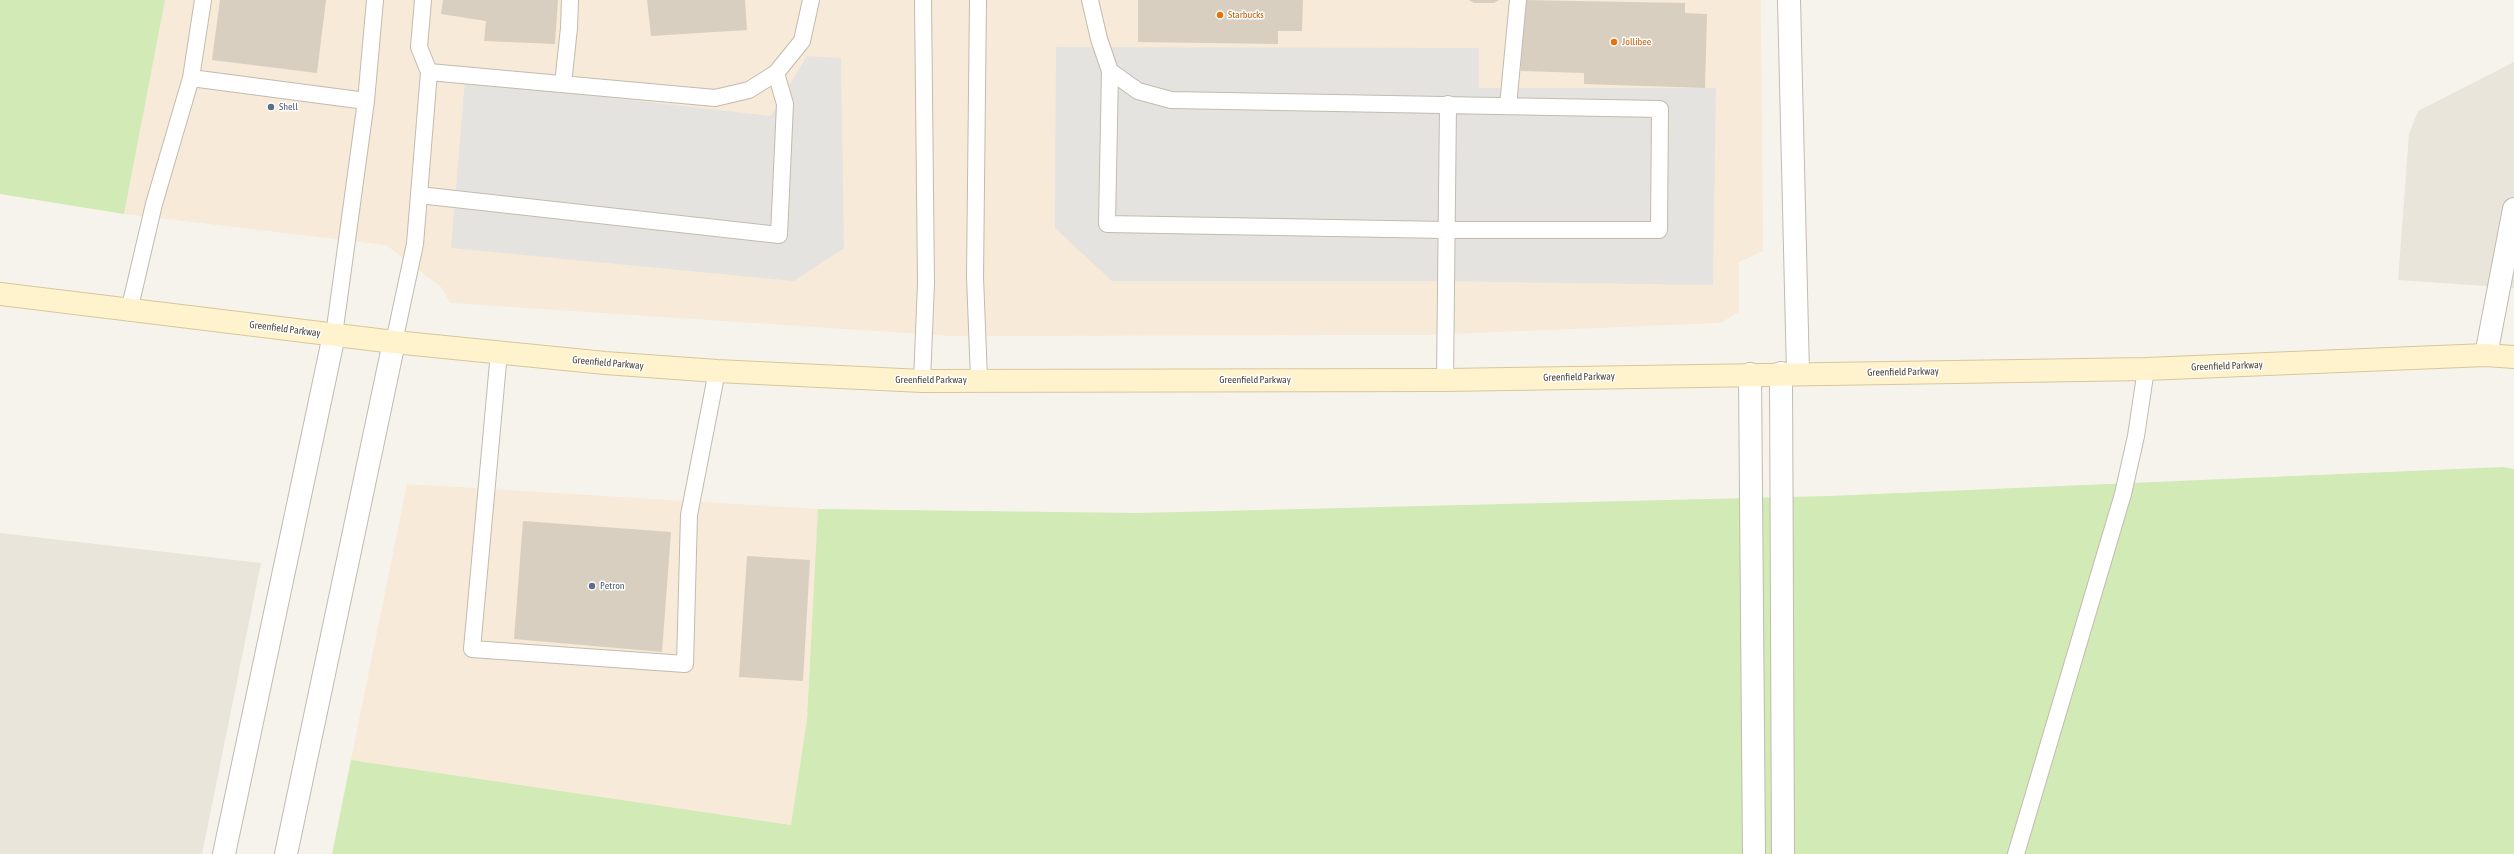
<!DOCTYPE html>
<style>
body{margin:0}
canvas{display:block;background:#f6f3ec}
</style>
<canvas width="2514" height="854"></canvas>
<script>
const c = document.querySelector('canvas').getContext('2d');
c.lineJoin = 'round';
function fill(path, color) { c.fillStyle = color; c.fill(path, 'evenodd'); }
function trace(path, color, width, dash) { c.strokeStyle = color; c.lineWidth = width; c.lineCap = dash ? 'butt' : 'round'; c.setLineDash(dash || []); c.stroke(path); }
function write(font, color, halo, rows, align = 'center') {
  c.font = font + ' "Asap Condensed",sans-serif'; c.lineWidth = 3; c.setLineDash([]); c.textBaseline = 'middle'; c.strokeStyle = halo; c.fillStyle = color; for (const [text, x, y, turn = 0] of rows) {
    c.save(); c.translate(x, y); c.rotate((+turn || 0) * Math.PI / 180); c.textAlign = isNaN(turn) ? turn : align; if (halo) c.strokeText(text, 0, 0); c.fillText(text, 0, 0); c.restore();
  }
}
fill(new Path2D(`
 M 2514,62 L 2514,288 L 2398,280 L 2409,134 L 2418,111 Z
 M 0,533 L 261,563 L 202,854 L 0,854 Z`), '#eae5da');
fill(new Path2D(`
 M 165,0 L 1761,0 L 1763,251 L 1739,262 L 1739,312 L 1720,323 L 1424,335 L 952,336 L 450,303 L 441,287 L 386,245 L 124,214 Z
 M 407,484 L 818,509 L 807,719 L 791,825 L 351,760 Z`), '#f7ead8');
fill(new Path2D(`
 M 0,0 L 165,0 L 124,214 L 0,194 Z
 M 2503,467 L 2514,469 L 2514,854 L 332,854 L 351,760 L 791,825 L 807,719 L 818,509 L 1138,513 L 1829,496 Z`), '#d2eab5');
fill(new Path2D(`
 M 1056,47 L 1479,48 L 1479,88 L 1716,88 L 1713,285 L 1425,281 L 1112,281 L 1055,228 Z
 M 807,56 L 841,58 L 844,248 L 794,281 L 451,248 L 465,81 L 771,116 Z`), '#e5e3e0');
fill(new Path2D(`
 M 220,0 L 326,0 L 317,73 L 212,60 Z
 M 443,0 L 558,0 L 555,44 L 484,41 L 486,21 L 441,14 Z
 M 647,0 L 745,0 L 747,30 L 651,36 Z
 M 1138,0 L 1303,0 L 1302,31 L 1278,31 L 1278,44 L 1138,42 Z
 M 1469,0 L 1499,0 L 1494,3 L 1474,3 Z
 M 1522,0 L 1685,3 L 1685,13 L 1707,14 L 1705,88 L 1584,84 L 1584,73 L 1521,71 Z
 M 523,521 L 671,532 L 662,652 L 514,639 Z
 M 747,556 L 810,560 L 803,681 L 739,677 Z`), '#d8cfc1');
const service = new Path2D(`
 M 978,0 L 975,277 L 979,379
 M 1090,0 L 1099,39 L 1110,71 L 1107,224 L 1446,230 L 1659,230 L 1660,109 L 1171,100 L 1138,91 L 1110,71
 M 429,72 L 715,98 L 749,90 L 776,73 L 802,41 L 811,0
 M 191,78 L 366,101
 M 563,84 L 569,28 L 570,0
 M 1508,106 L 1518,0
 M 419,195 L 779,235 L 785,104 L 776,73
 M 129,311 L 154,204 L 191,78 L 203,0
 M 334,335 L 366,101 L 375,0
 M 394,342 L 415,244 L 429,72 L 419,47 L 423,0
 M 499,352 L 472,649 L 685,664 L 689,515 L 717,371
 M 1445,380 L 1448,104
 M 922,381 L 926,283 L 923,0
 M 2016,854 L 2123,494 L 2136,436 L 2146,369`);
const minor = new Path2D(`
 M 1789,0 L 1798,373
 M 2486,355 L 2514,209
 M 1781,373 L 1783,854
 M 1750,374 L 1754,854
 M 224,854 L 334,335
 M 286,854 L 394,342`);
const secondary = new Path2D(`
 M 0,294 L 394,342 L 605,363 L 717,371 L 922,381 L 1445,380 L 2146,369 L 2486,355 L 2514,357`);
trace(service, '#c2bbae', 18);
trace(minor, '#c2bbae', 24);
trace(secondary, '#d6c79b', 24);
trace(service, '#fff', 16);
trace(minor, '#fff', 22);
trace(secondary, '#fff3cd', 22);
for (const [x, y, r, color] of [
 [1220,15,4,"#e8710a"],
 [1614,42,4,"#e8710a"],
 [271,107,4,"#5c6f8a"],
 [592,586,4,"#5c6f8a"]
]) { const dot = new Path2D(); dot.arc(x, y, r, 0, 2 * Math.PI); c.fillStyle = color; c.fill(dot); trace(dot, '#fff', 1.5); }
write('10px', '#c56008', '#fff', [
 ["Starbucks",1228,15],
 ["Jollibee",1622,42]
], 'left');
write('10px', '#4e5e75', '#fff', [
 ["Shell",279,107],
 ["Petron",600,586]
], 'left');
write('10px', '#4b4439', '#fff', [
 ["Greenfield Parkway",285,329,7],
 ["Greenfield Parkway",608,363,5],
 ["Greenfield Parkway",2227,366,-2],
 ["Greenfield Parkway",1903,372,-1],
 ["Greenfield Parkway",1579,377,-1],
 ["Greenfield Parkway",931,380],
 ["Greenfield Parkway",1255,380]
]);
</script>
